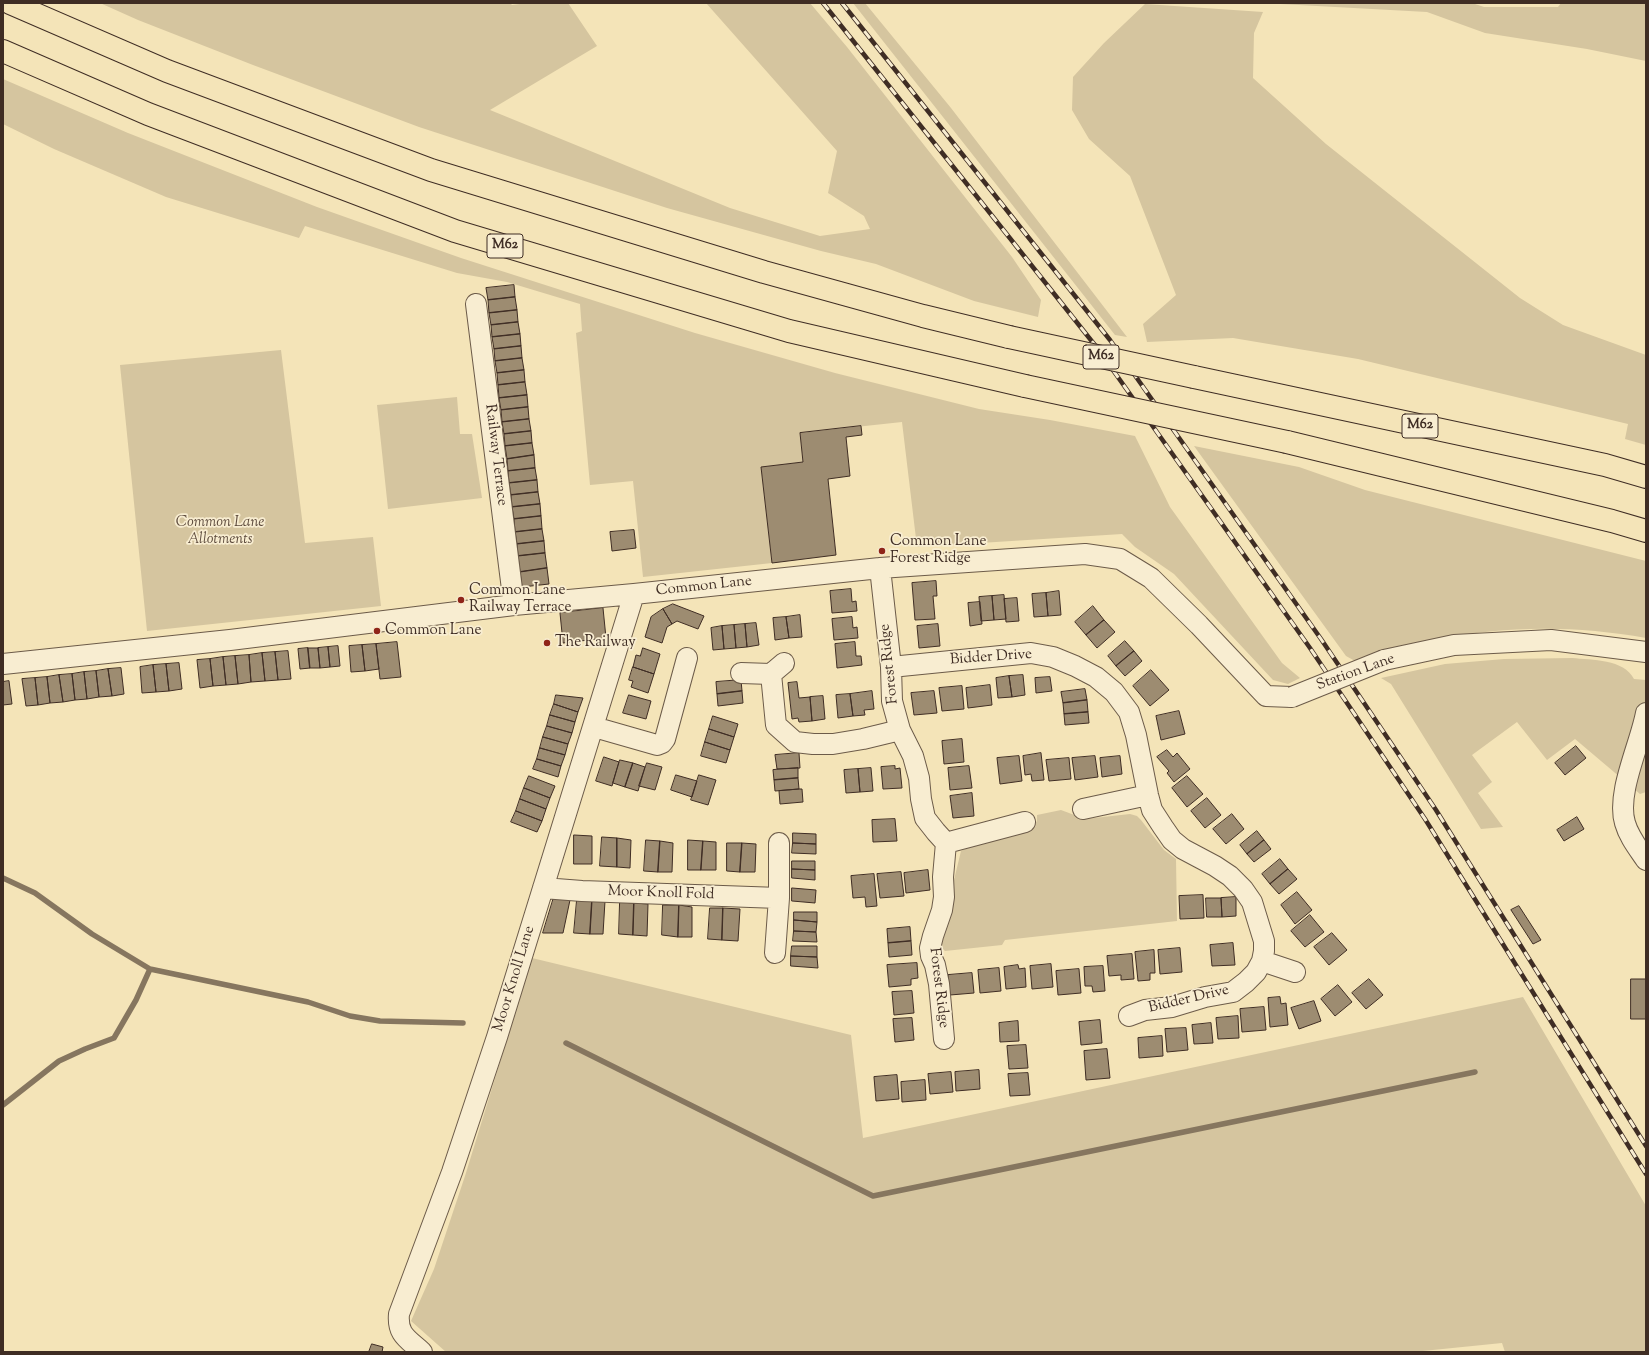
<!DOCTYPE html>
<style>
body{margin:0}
#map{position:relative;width:1649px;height:1355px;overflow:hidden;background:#f4e4b8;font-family:"Sorts Mill Goudy",serif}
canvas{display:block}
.frame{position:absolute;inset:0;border:4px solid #3f2d24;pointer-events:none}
</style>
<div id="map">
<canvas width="1649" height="1355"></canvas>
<div class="frame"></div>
</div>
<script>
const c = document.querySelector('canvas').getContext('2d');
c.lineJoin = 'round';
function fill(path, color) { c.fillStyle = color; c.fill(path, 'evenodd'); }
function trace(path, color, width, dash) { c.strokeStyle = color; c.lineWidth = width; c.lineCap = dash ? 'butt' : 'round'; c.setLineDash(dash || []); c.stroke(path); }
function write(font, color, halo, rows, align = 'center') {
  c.font = font + ' "Sorts Mill Goudy",serif'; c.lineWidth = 3.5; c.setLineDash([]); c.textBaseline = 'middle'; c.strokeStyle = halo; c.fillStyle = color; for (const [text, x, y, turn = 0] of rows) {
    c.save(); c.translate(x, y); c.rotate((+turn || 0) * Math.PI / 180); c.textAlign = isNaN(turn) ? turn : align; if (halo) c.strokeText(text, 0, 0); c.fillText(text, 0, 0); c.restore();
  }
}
fill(new Path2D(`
 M 100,3 L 510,3 L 512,5 L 527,3 L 568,3 L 597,46 L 490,110 L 730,208 L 820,236 L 870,229 L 864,216 L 828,193 L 837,151 L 706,3 L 810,3 L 847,47 L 1012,257 L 1041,300 L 1038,317 L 974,301 L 876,264 L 821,251 L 667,208 L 419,127 L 253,65 L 138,20 Z
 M 853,3 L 865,3 L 951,108 L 1127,337 L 1115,335 Z
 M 1262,3 L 1472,3 L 1484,7 L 1558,7 L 1561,3 L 1646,3 L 1646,61 L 1587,49 L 1485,33 L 1427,12 Z
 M 1145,4 L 1263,12 L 1254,33 L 1253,78 L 1326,144 L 1520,298 L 1563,325 L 1646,355 L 1646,445 L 1625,439 L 1628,424 L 1358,359 L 1233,338 L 1147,342 L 1143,324 L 1176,295 L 1130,176 L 1089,139 L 1072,110 L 1073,77 L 1104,43 Z
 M 3,79 L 128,133 L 317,207 L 461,258 L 695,333 L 835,373 L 979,409 L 1050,420 L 1135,436 L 1170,507 L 1282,663 L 1300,678 L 1288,684 L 1273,680 L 1174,574 L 1135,547 L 1122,534 L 917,547 L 902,422 L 800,433 L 803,462 L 761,467 L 772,563 L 643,577 L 633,481 L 590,485 L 576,333 L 582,331 L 580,304 L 507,282 L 457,273 L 305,226 L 299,238 L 166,197 L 54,149 L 3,124 Z
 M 281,350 L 305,543 L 373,537 L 381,606 L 147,631 L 120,365 Z
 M 457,397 L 460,434 L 472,434 L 482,498 L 388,509 L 377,405 Z
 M 1194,446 L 1299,467 L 1365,490 L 1646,561 L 1646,638 C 1578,626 1505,625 1437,640 C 1409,646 1382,654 1355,661 L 1346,656 Z
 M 1572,658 C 1592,660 1624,659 1634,679 L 1646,680 L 1646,792 L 1640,794 L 1575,739 L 1547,760 L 1517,722 L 1472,755 L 1492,782 L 1478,793 L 1503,827 L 1481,829 L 1391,684 L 1381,678 L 1445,664 L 1504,659 Z
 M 1061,810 L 1085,819 L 1130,814 L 1137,816 L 1141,820 L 1164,850 L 1176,859 L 1177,921 L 1005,940 L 1002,945 L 945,951 L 942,948 L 942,943 L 950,917 L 953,884 L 961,851 L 983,839 L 1035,824 L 1037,821 L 1037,815 Z
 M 532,958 L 851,1035 L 863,1138 L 1523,997 L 1646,1206 L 1646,1352 L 1505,1352 L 1502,1343 L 1413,1352 L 446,1352 L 411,1321 L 434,1269 L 465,1176 Z`), '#d5c59f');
trace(new Path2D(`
 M 3,878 L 35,893 L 92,934 L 150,969 L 308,1002 L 350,1016 L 380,1021 L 463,1023
 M 566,1043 L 873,1196 L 1475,1072
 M 3,1105 L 59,1061 L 85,1049 L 114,1038 L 136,1000 L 150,969`), '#86765f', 5.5);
const building = new Path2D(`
 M 514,285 L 515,297 L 488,300 L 486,288 Z
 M 515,297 L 517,310 L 489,313 L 488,300 Z
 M 517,310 L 518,322 L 491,325 L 489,313 Z
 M 518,322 L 520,334 L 492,337 L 491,325 Z
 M 520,334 L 521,346 L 494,349 L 492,337 Z
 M 521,346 L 522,358 L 495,361 L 494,349 Z
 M 522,358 L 524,370 L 497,373 L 495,361 Z
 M 524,370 L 525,382 L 498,385 L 497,373 Z
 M 525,382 L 527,395 L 499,398 L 498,385 Z
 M 527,395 L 528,407 L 501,410 L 499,398 Z
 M 528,407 L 529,419 L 502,422 L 501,410 Z
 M 529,419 L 531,431 L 504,434 L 502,422 Z
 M 861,426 L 862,435 L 846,437 L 850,476 L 828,479 L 836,555 L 772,563 L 761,467 L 803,462 L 800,433 Z
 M 531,431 L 532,443 L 505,446 L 504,434 Z
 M 532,443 L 534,455 L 507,459 L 505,446 Z
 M 534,455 L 535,468 L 508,471 L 507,459 Z
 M 535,468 L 537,480 L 509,483 L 508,471 Z
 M 537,480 L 538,492 L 511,495 L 509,483 Z
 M 538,492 L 540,504 L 512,507 L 511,495 Z
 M 540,504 L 541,516 L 514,519 L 512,507 Z
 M 541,516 L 542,529 L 515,532 L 514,519 Z
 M 542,529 L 544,541 L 517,544 L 515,532 Z
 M 634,530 L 636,548 L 612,551 L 610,532 Z
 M 544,541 L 545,553 L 518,556 L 517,544 Z
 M 545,553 L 547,568 L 520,572 L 518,556 Z
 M 547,568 L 549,584 L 522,587 L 520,572 Z
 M 936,581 L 937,596 L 933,596 L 935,619 L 915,620 L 912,583 Z
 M 851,589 L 852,602 L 856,601 L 857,611 L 832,613 L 830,591 Z
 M 1059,591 L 1061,615 L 1048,616 L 1046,593 Z
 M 1046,593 L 1048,616 L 1034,617 L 1032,594 Z
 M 1004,595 L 1006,619 L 994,620 L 992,596 Z
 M 992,596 L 994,620 L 981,621 L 979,597 Z
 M 1017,598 L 1019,621 L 1006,622 L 1004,599 Z
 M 980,602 L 982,624 L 970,626 L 968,603 Z
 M 673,604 L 704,616 L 698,629 L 677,621 L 672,624 L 663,609 Z
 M 1093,606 L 1104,620 L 1086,635 L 1075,622 Z
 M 603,608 L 606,638 L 563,643 L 560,613 Z
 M 663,609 L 672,624 L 667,627 L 662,643 L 645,637 L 651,617 Z
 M 800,615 L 802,637 L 789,638 L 786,617 Z
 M 786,617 L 789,638 L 775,640 L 773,618 Z
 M 852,617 L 853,628 L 857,627 L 858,638 L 834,640 L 832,619 Z
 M 1104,620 L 1115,632 L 1097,648 L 1086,635 Z
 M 756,623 L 759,645 L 747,647 L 745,624 Z
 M 745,624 L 747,647 L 736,648 L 734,625 Z
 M 938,624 L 940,646 L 919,648 L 917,626 Z
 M 734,625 L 736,648 L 724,649 L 722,626 Z
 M 722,626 L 724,649 L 713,650 L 711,628 Z
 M 1125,641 L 1134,651 L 1116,666 L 1108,656 Z
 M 397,642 L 401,677 L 380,679 L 376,644 Z
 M 855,642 L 856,656 L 861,656 L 862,665 L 837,668 L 835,644 Z
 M 376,644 L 379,669 L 365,671 L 362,645 Z
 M 362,645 L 365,671 L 351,672 L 349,646 Z
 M 338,646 L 340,666 L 330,667 L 328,647 Z
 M 328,647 L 330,667 L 320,668 L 318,648 Z
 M 308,648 L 318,648 L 320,668 L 310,668 Z
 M 308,648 L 310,668 L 300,669 L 298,649 Z
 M 643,648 L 660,654 L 654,674 L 633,667 L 636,655 L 640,656 Z
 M 288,651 L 291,679 L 278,680 L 275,652 Z
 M 1134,651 L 1142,661 L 1125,676 L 1116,666 Z
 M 275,652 L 278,680 L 265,681 L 262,653 Z
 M 262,653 L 265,681 L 251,682 L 249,655 Z
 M 249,655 L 251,682 L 238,684 L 235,656 Z
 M 235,656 L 238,684 L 226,685 L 223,657 Z
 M 223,657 L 226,685 L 213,686 L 210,659 Z
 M 210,659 L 213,686 L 200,688 L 197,660 Z
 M 179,663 L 182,689 L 169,691 L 166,664 Z
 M 166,664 L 169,691 L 156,692 L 153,665 Z
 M 153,665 L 156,692 L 142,693 L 140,667 Z
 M 633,667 L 654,674 L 648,693 L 631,687 L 633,681 L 629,680 Z
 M 121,668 L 124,694 L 112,696 L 108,669 Z
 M 108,669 L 112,696 L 99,697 L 96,671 Z
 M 1151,670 L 1169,690 L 1150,706 L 1133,686 Z
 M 96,671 L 99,697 L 87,699 L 84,672 Z
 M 84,672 L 87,699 L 75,700 L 72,674 Z
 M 72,674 L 75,700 L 63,702 L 59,675 Z
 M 59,675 L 63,702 L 50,703 L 47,677 Z
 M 1023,675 L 1025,695 L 1012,697 L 1009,676 Z
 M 1009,676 L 1012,697 L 998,698 L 996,678 Z
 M 47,677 L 50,703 L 38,705 L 35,678 Z
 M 1050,677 L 1052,691 L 1036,693 L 1035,678 Z
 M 35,678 L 38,705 L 26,706 L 22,679 Z
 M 741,680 L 742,691 L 717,694 L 716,682 Z
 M 9,681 L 12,704 L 3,705 L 3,682 Z
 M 797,682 L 799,698 L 810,697 L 812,721 L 799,722 L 798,718 L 792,719 L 788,683 Z
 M 990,685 L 992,705 L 968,708 L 966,688 Z
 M 962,686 L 964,709 L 942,711 L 939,688 Z
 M 1085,689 L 1087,700 L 1063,703 L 1061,692 Z
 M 742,691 L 743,703 L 718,706 L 717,694 Z
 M 872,691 L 874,709 L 864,710 L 865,715 L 853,716 L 850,694 Z
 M 934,691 L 937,713 L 914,715 L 911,693 Z
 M 850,694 L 853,716 L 838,718 L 836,695 Z
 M 556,695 L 583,698 L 578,712 L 554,704 Z
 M 629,695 L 651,701 L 646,719 L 623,713 Z
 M 823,696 L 825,719 L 812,721 L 810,697 Z
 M 1087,700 L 1088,712 L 1064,714 L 1063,703 Z
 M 554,704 L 578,712 L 575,722 L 550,715 Z
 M 1179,711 L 1185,734 L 1161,740 L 1156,716 Z
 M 1088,712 L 1089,723 L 1065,725 L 1064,714 Z
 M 550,715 L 575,722 L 572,733 L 547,726 Z
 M 713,716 L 738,724 L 734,737 L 709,729 Z
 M 547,726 L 572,733 L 568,744 L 543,737 Z
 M 709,729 L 734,737 L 730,750 L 705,742 Z
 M 543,737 L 568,744 L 565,755 L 540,748 Z
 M 962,739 L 964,762 L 944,764 L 942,741 Z
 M 705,742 L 730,750 L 726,763 L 701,756 Z
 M 1576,746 L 1586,758 L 1565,775 L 1555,763 Z
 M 540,748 L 565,755 L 561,766 L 537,759 Z
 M 1167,750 L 1173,757 L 1177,753 L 1190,769 L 1174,782 L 1167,773 L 1169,771 L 1157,757 Z
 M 799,753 L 800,768 L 777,769 L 775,755 Z
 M 1041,753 L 1044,780 L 1032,781 L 1031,774 L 1025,775 L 1023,756 Z
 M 1019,756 L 1022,781 L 1000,784 L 997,758 Z
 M 1095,756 L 1098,777 L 1075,780 L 1072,758 Z
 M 1120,756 L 1122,774 L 1102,777 L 1100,758 Z
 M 604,757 L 619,762 L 612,786 L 596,781 Z
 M 1069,758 L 1071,779 L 1049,781 L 1046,760 Z
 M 537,759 L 561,766 L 558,777 L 533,769 Z
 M 620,760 L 633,763 L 625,787 L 613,783 Z
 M 633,763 L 645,767 L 638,791 L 625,787 Z
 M 647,763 L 662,767 L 655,790 L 639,786 Z
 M 895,766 L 895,769 L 900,768 L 902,788 L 883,789 L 881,767 Z
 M 969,766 L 972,788 L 950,790 L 948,768 Z
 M 798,768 L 798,778 L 774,780 L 773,770 Z
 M 871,768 L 873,791 L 860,792 L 858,769 Z
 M 858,769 L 860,792 L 846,793 L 844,770 Z
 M 676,775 L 697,781 L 692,797 L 671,790 Z
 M 699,775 L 716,780 L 708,805 L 691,800 Z
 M 529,776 L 555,786 L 550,798 L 524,788 Z
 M 1187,776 L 1203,794 L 1187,807 L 1172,788 Z
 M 798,778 L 799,789 L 775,791 L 774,780 Z
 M 524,788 L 550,798 L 546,809 L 520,799 Z
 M 799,789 L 802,789 L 803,802 L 780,804 L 779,791 Z
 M 972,793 L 974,816 L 953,818 L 950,796 Z
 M 1207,798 L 1221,815 L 1205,828 L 1191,811 Z
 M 520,799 L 546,809 L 542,821 L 516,811 Z
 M 516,811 L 542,821 L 537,832 L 511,822 Z
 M 1232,814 L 1244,829 L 1226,844 L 1213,829 Z
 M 1577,817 L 1584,829 L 1564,841 L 1557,830 Z
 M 895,819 L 897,841 L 873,842 L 872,820 Z
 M 1257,831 L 1264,840 L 1247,854 L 1240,845 Z
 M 793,833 L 816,834 L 816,844 L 793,843 Z
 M 574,835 L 592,836 L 592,864 L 574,864 Z
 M 602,837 L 617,838 L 617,867 L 600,866 Z
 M 617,838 L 631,840 L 630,868 L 617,867 Z
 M 646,840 L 660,841 L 658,872 L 644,871 Z
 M 688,840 L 703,841 L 701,870 L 688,870 Z
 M 1264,840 L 1271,849 L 1254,862 L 1247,854 Z
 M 660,841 L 673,843 L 672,872 L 658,872 Z
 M 703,841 L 716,842 L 716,870 L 701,870 Z
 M 727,843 L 742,843 L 740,872 L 727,871 Z
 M 742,843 L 756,844 L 755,872 L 740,872 Z
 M 793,843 L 816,844 L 816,854 L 792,853 Z
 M 1280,859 L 1288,869 L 1270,884 L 1262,874 Z
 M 792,861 L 815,861 L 815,870 L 792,869 Z
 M 792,869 L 815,870 L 815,880 L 792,878 Z
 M 1288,869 L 1297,879 L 1279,894 L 1270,884 Z
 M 928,870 L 930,890 L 906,893 L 904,873 Z
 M 901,872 L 904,896 L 880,898 L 877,874 Z
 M 874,874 L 877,906 L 866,907 L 865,897 L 853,898 L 851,876 Z
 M 792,888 L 816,890 L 815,903 L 792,901 Z
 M 1297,892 L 1312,910 L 1295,924 L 1281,905 Z
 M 1203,895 L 1204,918 L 1180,919 L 1179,896 Z
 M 554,897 L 570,900 L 563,933 L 543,933 Z
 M 1236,897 L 1236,916 L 1222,917 L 1221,898 Z
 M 1206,898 L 1221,898 L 1222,917 L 1207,917 Z
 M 577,900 L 592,901 L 590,934 L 574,933 Z
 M 592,901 L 605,901 L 603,934 L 590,934 Z
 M 620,902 L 634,903 L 633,935 L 619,934 Z
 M 634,903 L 648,904 L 647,936 L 633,935 Z
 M 663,905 L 679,905 L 678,937 L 662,935 Z
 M 679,905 L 692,907 L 692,937 L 678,937 Z
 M 1519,906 L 1541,940 L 1533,944 L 1511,910 Z
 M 710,908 L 723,908 L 722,940 L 708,939 Z
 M 723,908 L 740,909 L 738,941 L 722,940 Z
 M 794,912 L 817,912 L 817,922 L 794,920 Z
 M 1310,915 L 1324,932 L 1305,947 L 1291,931 Z
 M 794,920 L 817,922 L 816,932 L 794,931 Z
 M 910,927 L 911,941 L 888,943 L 887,929 Z
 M 794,931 L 816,932 L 817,942 L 793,941 Z
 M 1332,933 L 1347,950 L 1329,965 L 1314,947 Z
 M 911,941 L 912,955 L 889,957 L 888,943 Z
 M 1233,943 L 1235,965 L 1212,966 L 1210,945 Z
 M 792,946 L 817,946 L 817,957 L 791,956 Z
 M 1180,948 L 1182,972 L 1160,974 L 1158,950 Z
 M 1154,950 L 1155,973 L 1150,973 L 1150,980 L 1138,981 L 1135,952 Z
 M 1132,954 L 1134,979 L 1121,980 L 1121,975 L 1109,976 L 1107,956 Z
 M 791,956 L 817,957 L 818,968 L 791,966 Z
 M 917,963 L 918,978 L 911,979 L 911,985 L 889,987 L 887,965 Z
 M 1051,964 L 1053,987 L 1032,989 L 1030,966 Z
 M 1018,965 L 1019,969 L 1025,968 L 1026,987 L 1006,989 L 1004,967 Z
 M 1103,966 L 1105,991 L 1093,992 L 1092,986 L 1085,986 L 1084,967 Z
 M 999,968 L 1001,991 L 980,993 L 978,970 Z
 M 1079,969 L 1081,993 L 1058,995 L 1056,971 Z
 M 972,973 L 974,993 L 950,995 L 948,975 Z
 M 1369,979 L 1383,995 L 1366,1009 L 1352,993 Z
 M 1631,979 L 1646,979 L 1646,1019 L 1631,1019 Z
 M 1338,985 L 1352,1002 L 1335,1016 L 1321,999 Z
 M 912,991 L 914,1013 L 894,1015 L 892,992 Z
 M 1280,997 L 1281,1004 L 1286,1003 L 1288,1025 L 1270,1027 L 1268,998 Z
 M 1314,1001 L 1321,1021 L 1299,1029 L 1291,1008 Z
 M 1264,1007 L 1266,1030 L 1242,1032 L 1240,1009 Z
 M 1238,1016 L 1239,1038 L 1218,1039 L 1216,1018 Z
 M 912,1018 L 914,1040 L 895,1042 L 893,1019 Z
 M 1100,1020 L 1102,1043 L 1081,1045 L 1079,1022 Z
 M 1018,1021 L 1019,1041 L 1000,1042 L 999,1023 Z
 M 1211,1023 L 1213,1043 L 1194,1044 L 1192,1025 Z
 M 1186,1028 L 1188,1050 L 1167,1052 L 1165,1029 Z
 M 1162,1036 L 1163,1056 L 1139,1058 L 1138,1038 Z
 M 1026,1045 L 1028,1068 L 1009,1069 L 1007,1046 Z
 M 1107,1049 L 1110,1078 L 1086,1080 L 1084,1051 Z
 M 979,1070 L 980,1089 L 956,1091 L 955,1072 Z
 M 951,1072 L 953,1092 L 930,1094 L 928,1074 Z
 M 1028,1073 L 1030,1095 L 1010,1096 L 1008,1074 Z
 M 897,1075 L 899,1099 L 876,1101 L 874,1077 Z
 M 925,1080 L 926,1100 L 902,1102 L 901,1082 Z
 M 372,1344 L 383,1347 L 382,1352 L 369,1352 Z`);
fill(building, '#9d8c71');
trace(building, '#3f2d24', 1);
const minor = new Path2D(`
 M 476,304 L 514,605
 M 880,568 L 891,667 L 892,701 L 900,730 L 913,756 L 919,778 L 921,799 L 925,818 L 936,832 L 946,843 L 943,877 L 944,897 L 942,910 L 933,936 L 930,948 L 931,956 L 935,965 L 939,984 L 944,1039
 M 1384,660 L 1454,645 L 1551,640 L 1646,652
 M 3,664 L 230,640 L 514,605 L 634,594 L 880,568 L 1085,554 L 1120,559 L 1151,578 L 1199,625 L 1266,696 L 1292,697
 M 891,667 L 1031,653 L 1053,657 L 1075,666 L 1096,677 L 1114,692 L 1129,712 L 1136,735 L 1148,795 L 1152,810 L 1163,827 L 1172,840 L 1183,849 L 1215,866 L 1230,876 L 1243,889 L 1252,902 L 1264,941 L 1264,951 L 1262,961 L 1256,972 L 1246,982 L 1233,992 L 1205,997 L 1172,1007 L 1145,1010 L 1129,1016
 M 741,673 L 771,674 L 784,663
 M 771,674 L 776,725 L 795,742 L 813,744 L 833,744 L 863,739 L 900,730
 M 1646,713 C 1640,745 1616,793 1625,823 C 1629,837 1638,848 1646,860
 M 594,727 L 657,745 L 662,743 L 665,739 L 687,658
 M 1083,809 L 1148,795
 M 946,843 L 1025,822
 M 543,888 L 582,891 L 779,898
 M 775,953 L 779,898 L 779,843
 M 1262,961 L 1295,972
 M 422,1352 C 408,1339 397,1335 399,1314 L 452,1172 L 497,1037 L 634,594`);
const highway = new Path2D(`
 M 10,3 L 167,71 L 431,170 L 764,272 L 923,316 L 1009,337
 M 3,51 L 148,114 L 455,231 L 789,331 L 1025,386
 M 1194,377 L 1605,465 L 1646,477
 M 1287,442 L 1612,521 L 1646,531`);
trace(minor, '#6c5b49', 22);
trace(highway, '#3f2d24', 24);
trace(minor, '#f8edd1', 20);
trace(highway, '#f4e4b8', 22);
const rail = new Path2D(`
 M 823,3 L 1098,349 L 1310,648 L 1425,819 L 1646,1174
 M 842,3 L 1110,340 L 1321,639 L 1436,810 L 1646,1146`);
trace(rail, '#3f2d24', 4.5);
trace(rail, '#f8edd1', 3, [9]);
const minorBridge = new Path2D(`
 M 1292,697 L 1384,660`);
const highwayBridge = new Path2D(`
 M 1009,337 L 1194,377
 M 1025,386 L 1287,442`);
trace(minorBridge, '#6c5b49', 22, []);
trace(highwayBridge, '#3f2d24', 24, []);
trace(minorBridge, '#f8edd1', 20);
trace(highwayBridge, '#f4e4b8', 22);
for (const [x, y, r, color] of [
 [882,551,4,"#8f2418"],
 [461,600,4,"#8f2418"],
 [377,631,4,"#8f2418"],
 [547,643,4,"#8f2418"]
]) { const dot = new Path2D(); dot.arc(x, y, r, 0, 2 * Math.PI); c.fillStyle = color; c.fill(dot); trace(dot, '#f8edd1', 1.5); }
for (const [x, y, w] of [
 [505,246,36],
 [1101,357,36],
 [1420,426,36]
]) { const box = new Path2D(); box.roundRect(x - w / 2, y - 12, w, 24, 3); c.fillStyle = '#f8edd1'; c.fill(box); trace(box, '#3f2d24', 1); }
write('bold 14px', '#3f2d24', null, [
 ["M62",505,246],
 ["M62",1101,357],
 ["M62",1420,426]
]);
write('15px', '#3f2d24', '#f8edd1', [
 ["Railway Terrace",495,455,83],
 ["Common Lane",704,587,-6],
 ["Bidder Drive",991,658,-4],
 ["Forest Ridge",890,664,-96],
 ["Station Lane",1356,673,-20],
 ["Moor Knoll Fold",661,894,2],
 ["Moor Knoll Lane",515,979,-73],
 ["Forest Ridge",938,988,83],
 ["Bidder Drive",1189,1000,-13]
]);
write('italic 15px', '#5d4b3d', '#f8edd1', [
 ["Common Lane",220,523],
 ["Allotments",220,540]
]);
write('15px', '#3f2d24', '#f8edd1', [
 ["Common Lane",890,542],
 ["Forest Ridge",890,559],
 ["Common Lane",469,591],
 ["Railway Terrace",469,608],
 ["Common Lane",385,631],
 ["The Railway",555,643]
], 'left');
</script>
